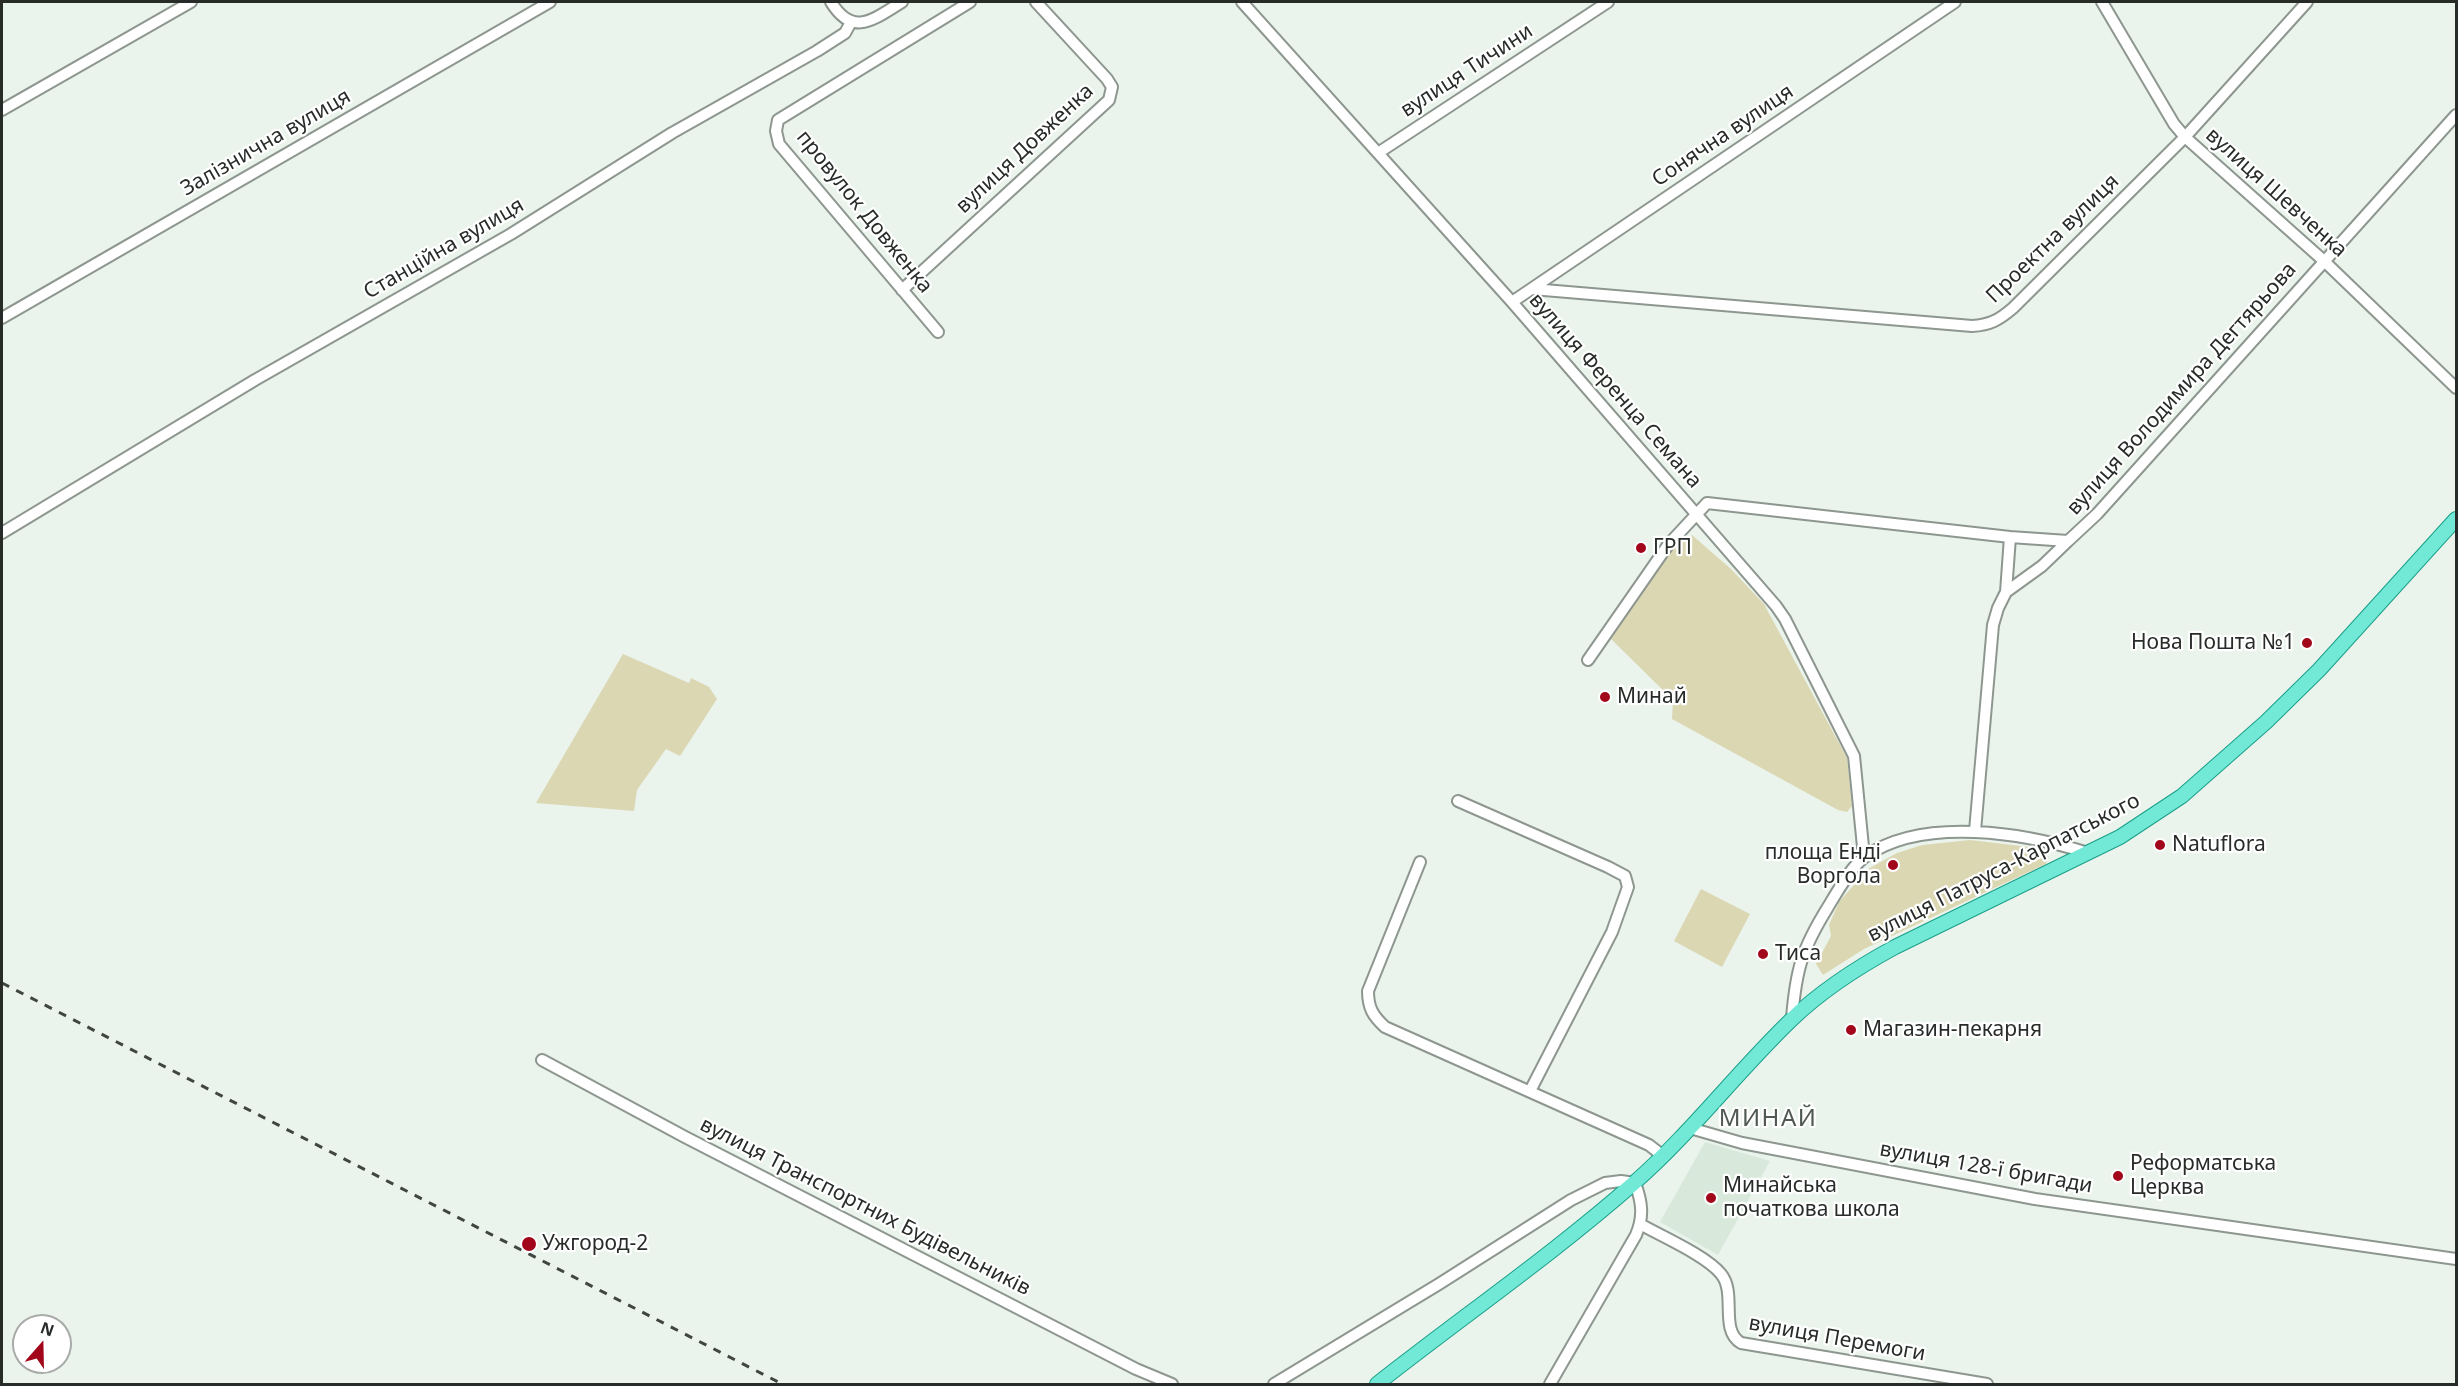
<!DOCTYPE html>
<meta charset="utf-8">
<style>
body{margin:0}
#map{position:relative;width:2458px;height:1386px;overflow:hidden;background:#eaf4ec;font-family:"Noto Sans",sans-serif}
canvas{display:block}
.frame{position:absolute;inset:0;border:3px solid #282c29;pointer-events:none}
.north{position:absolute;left:12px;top:1314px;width:60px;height:60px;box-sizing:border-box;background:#fff;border:2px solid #a9aba9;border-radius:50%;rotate:20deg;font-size:16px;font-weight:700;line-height:24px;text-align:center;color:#282c29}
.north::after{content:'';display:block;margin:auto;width:21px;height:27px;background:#a2061b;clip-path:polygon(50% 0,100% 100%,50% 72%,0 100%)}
</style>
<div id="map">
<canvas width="2458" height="1386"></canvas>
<div class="frame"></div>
<div class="north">N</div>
</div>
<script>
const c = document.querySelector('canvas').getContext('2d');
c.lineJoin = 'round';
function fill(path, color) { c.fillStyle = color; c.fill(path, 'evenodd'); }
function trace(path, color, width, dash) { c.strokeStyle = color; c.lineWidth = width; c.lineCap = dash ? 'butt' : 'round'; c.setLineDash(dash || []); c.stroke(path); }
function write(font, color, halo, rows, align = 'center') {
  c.font = font + ' "Noto Sans",sans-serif'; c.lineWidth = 4.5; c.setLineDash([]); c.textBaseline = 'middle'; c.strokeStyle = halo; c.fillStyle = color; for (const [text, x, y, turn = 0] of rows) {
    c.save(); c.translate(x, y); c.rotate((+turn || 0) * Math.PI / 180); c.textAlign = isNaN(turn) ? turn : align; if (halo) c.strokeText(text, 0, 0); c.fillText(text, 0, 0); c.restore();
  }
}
fill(new Path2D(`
 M 1705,1142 L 1770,1161 L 1718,1255 L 1660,1222 Z`), '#d8e8db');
fill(new Path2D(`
 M 1692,535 L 1731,569 L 1764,604 L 1847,758 L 1852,806 L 1847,812 L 1838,810 L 1672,719 L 1673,700 L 1610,638 L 1674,547 Z
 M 623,654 L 689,683 L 691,678 L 709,687 L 717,699 L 680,756 L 666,749 L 637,790 L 634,811 L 536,803 Z
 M 1970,840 L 2038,848 L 2049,857 L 2046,864 L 1864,949 L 1823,975 L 1816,964 L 1831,936 L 1829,925 L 1839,902 L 1868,869 L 1897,853 L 1922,845 Z
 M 1701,889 L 1750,914 L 1722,967 L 1674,941 Z`), '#dcd7b3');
const minor = new Path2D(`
 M 831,2 C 853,38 874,19 902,2
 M 1242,2 L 1512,302 L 1776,606 L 1785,619 L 1854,756 L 1864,857
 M 2102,2 L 2174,124 L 2185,137 L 2324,261 L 2456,388
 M 2,110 L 191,2
 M 1378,153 L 1608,2
 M 1532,289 L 1972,326 C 1990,325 1999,320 2013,308 L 2185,137 L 2307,2
 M 902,290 L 1109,100 L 1112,87 L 1107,79 L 1036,2
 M 1512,302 L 1955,2
 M 2,318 L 550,2
 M 938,332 L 779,144 L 776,131 L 778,120 L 970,2
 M 2,533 L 255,380 L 511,234 L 672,133 L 817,51 L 845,33 L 851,22
 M 2006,592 L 2010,537
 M 1588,660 L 1668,545 L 1707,503 L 2010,537 L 2068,541 L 2097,514 L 2456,115
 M 1458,801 L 1608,867 L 1625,876 L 1628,887 L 1612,932 L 1530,1091
 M 1975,831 L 1993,625 L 1998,608 L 2006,592 L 2042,566 L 2068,541
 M 1420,862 L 1368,991 C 1368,1008 1373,1016 1385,1027 L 1649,1145 L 1663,1156
 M 1792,1018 C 1796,969 1802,949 1828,907 C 1837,892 1852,865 1866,856 C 1924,816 2025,833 2088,853
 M 542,1060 L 685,1137 L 1136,1369 L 1172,1384
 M 1690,1128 L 1742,1143 L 2035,1199 L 2456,1259
 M 1640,1224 C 1661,1236 1707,1256 1721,1274 C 1737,1293 1719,1330 1741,1343 L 1987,1384
 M 1274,1384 L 1439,1284 L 1571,1200 L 1605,1183 L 1621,1181 L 1635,1183 C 1642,1202 1644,1216 1636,1235 L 1550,1384`);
const major = new Path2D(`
 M 1377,1384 C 1462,1317 1552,1255 1634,1183 C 1691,1133 1737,1072 1791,1020 C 1822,990 1858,967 1895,947 L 2120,837 L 2182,796 L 2266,722 L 2319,670 L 2456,519`);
trace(minor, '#8d968f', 14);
trace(major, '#1a9e88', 16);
trace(minor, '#fff', 10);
trace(major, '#71e9d6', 14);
trace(new Path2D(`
 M 2,983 L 782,1384`), '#404541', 3, [8, 8]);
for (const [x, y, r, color] of [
 [1641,548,6,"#a2061b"],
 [2307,643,6,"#a2061b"],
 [1605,697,6,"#a2061b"],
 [2160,845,6,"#a2061b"],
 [1893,865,6,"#a2061b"],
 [1763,954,6,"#a2061b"],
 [1851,1030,6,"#a2061b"],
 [2118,1176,6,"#a2061b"],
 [1711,1198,6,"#a2061b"],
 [529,1244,8,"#a2061b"]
]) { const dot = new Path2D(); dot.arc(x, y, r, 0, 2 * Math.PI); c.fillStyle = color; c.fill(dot); trace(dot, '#fff', 2); }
write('21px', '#282c29', '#fff', [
 ["вулиця Тичини",1467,71,-33],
 ["Сонячна вулиця",1723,136,-34],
 ["Залізнична вулиця",266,143,-30],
 ["вулиця Довженка",1025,149,-43],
 ["вулиця Шевченка",2276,193,42],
 ["провулок Довженка",864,212,51],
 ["Проектна вулиця",2053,239,-44],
 ["Станційна вулиця",444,249,-30],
 ["вулиця Володимира Дегтярьова",2182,389,-48],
 ["вулиця Ференца Семана",1615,391,49],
 ["вулиця Патруса-Карпатського",2004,868,-27],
 ["вулиця 128-ї бригади",1986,1168,10],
 ["вулиця Транспортних Будівельників",865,1207,27],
 ["вулиця Перемоги",1837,1339,10]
]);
write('21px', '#282c29', '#fff', [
 ["ГРП",1653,548],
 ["Нова Пошта №1",2295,643,"right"],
 ["Минай",1617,697],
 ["Natuflora",2172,845],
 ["площа Енді",1881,853,"right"],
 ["Воргола",1881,877,"right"],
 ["Тиса",1775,954],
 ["Магазин-пекарня",1863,1030],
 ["Реформатська",2130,1164],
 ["Церква",2130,1188],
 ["Минайська",1723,1186],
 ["початкова школа",1723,1210],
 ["Ужгород-2",542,1244]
], 'left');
c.letterSpacing = '1.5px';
write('24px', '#505952', '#fff', [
 ["МИНАЙ",1768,1119]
]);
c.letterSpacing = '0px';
</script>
